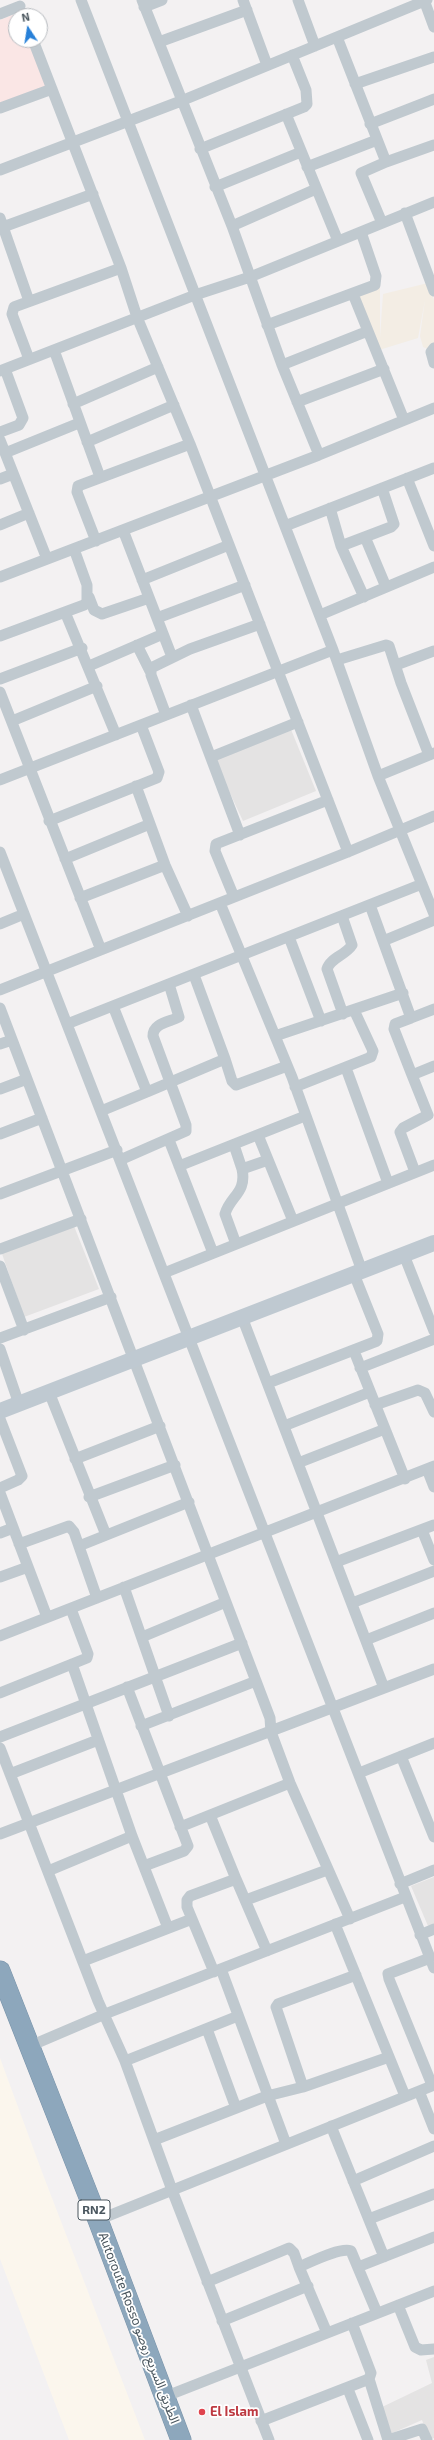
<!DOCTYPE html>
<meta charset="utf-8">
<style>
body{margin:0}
#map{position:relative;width:434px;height:2440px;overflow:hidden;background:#f3f1f2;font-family:"Exo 2",sans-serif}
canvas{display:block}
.north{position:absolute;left:8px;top:8px;width:40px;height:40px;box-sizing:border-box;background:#fff;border:1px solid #b7bbbf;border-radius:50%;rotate:348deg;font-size:11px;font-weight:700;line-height:16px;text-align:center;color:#4a565e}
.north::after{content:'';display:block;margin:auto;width:14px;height:18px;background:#2780d8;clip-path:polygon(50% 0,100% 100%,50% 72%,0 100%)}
</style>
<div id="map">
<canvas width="434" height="2440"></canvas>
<div class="north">N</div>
</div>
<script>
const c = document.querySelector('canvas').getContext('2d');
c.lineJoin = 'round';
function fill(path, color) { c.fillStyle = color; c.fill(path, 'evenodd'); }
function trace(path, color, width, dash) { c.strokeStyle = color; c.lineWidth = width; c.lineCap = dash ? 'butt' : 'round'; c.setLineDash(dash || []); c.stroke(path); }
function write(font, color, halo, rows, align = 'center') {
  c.font = font + ' "Exo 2","Noto Sans Arabic",sans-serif'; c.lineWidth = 3.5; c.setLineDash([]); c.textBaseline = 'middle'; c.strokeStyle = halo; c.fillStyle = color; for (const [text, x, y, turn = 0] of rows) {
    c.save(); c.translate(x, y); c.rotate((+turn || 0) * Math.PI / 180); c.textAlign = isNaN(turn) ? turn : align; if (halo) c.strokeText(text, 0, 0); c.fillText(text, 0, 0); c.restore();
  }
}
fill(new Path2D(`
 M 0,2058 L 42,2172 L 145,2440 L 69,2440 L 0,2259 Z`), '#fbf6ed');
fill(new Path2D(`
 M 290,727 L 316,791 L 243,821 L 213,757 Z
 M 74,1226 L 99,1289 L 24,1317 L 1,1251 Z
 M 434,1877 L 434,1924 L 428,1926 L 411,1886 Z
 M 434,2357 L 434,2438 L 429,2440 L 422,2420 L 388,2435 L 380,2408 L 432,2383 L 426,2360 Z`), '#e4e3e3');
fill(new Path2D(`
 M 17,13 L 16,40 L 28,40 L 47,86 L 0,106 L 0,20 Z`), '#fae6e5');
fill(new Path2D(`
 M 428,281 L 434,300 L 434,346 L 428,349 L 423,347 L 420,336 L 425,300 L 418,338 L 379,350 L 355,295 L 380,286 L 380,338 L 383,294 L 428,283 Z`), '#f3ede4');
const highway = new Path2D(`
 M 0,1971 L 98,2220 L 181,2440`);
trace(highway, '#7892a8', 21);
trace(new Path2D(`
 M 81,0 L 333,650 L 378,776 L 434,914
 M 142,0 L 232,226 L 282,365 L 319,455
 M 243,0 L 267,65
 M 298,0 L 315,46
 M 424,0 L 434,27
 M 144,7 L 162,0
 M 0,14 L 20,6
 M 337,37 L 386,162 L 434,145
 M 33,40 L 121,268 L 137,317 L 190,444 L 348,852
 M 159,42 L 247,10
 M 355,84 L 434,57
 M 0,108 L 52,89
 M 286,114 L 338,241
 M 370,124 L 434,99
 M 200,149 L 304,107 L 307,104 L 306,90 L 292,55
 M 307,167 L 377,140
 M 0,170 L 181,101 L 427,0
 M 215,187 L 301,152
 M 405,213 L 434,291
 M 0,218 L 29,301
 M 382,223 L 361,173 L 386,162
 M 232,226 L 316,189
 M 3,227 L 93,194
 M 353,294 L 404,420
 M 267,325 L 375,285 L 376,276 L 361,232
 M 434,348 L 431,352 L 434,363
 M 54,350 L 100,477
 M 29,359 L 12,314 L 14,307 L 121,268
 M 282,365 L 368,331
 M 0,371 L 195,295 L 250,277 L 434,202
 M 297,402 L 384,369
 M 73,404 L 158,367
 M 0,432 L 19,425 L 23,418 L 5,369
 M 0,440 L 47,559
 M 87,442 L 174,405
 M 5,453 L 79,423
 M 407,478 L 434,546
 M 0,479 L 13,474
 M 330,508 L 341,546 L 364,597
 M 0,525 L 29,513
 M 285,526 L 434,468
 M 123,530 L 172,657
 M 365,537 L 386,587
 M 96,541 L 77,492 L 78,486 L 190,444
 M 341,546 L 391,527 L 394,524 L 382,488
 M 0,577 L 319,455 L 434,408
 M 142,580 L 229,545
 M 89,597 L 94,610 L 102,614 L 149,598
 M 65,612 L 116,735
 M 320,615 L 434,567
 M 157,618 L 245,585
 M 0,636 L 84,605 L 87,602 L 87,585 L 74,549
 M 137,645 L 150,671
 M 337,660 L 386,645 L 389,646 L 401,683 L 429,755
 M 396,665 L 434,651
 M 89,666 L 163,634
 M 0,679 L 82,648
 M 0,692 L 101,950
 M 191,705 L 240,835
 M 166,715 L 151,675 L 151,668 L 190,649 L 260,624
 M 12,721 L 97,686
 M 211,757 L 298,722
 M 378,776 L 434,753
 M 0,780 L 333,650
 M 136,786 L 165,865 L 188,916
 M 49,821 L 157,778 L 159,772 L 141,725
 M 0,852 L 434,1968
 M 65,859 L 150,824
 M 234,897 L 215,851 L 216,844 L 328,800
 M 80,898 L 165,865
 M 220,903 L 292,1077 L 362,1271
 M 370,905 L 411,1018 L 434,1009
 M 342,916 L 352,945 C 346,955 330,958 327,969 L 343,1014
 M 0,924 L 24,914
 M 289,937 L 321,1021
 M 383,941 L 434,920
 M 0,990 L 348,852 L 434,816
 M 0,1008 L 256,1681 L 270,1718 L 271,1732 L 290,1783 L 350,1919
 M 411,1018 L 395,1024 L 394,1029 L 412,1075 L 434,1066
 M 67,1024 L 422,884
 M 275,1036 L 403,993
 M 0,1044 L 12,1040
 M 225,1059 L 232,1081 L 236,1085 L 287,1066
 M 346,1068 L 388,1183
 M 412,1075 L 428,1115 L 403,1128 L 400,1132 L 415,1172
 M 295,1087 L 371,1057 L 373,1051 L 354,1010
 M 0,1089 L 27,1079
 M 147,1092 L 225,1059 L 194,975
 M 101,1111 L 147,1092 L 113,1006
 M 0,1134 L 42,1118
 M 258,1135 L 293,1221
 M 169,1140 L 213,1253
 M 234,1145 L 242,1169 L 268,1160
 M 120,1160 L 186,1131 L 186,1125 L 153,1036 C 153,1023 170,1022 179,1017 L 169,984
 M 179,1166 L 305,1116
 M 0,1194 L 117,1150
 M 236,1244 L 225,1214 C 230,1196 247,1193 242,1169
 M 0,1249 L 81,1219
 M 404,1255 L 434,1331
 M 0,1266 L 24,1330
 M 164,1273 L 434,1165
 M 242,1317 L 384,1688
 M 0,1338 L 111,1297
 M 0,1349 L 19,1404
 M 354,1351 L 405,1479
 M 360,1368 L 434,1339
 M 268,1383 L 377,1341 L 378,1334 L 354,1274
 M 49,1392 L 106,1535
 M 375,1405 L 418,1390 L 425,1393 L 434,1412
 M 0,1419 L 22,1476 L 18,1480 L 0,1488
 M 284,1426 L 370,1392
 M 75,1459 L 160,1426
 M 298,1463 L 385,1429
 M 427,1469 L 434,1487
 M 0,1493 L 47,1617
 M 89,1497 L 175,1465
 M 422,1530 L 434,1560
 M 0,1533 L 13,1528
 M 19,1544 L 69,1526 L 74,1532 L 97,1598
 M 79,1546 L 189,1502
 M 336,1562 L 434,1525
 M 0,1577 L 28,1567
 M 124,1587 L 169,1716
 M 352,1603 L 434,1571
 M 0,1636 L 434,1466
 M 142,1637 L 226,1602
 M 366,1640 L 434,1613
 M 72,1664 L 132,1836 L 168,1928
 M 127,1687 L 188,1846 L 184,1851 L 144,1866
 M 0,1693 L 87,1658 L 88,1654 L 71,1609
 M 141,1726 L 256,1681
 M 0,1737 L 242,1643
 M 0,1748 L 98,2001 L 125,2061 L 172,2190 L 269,2440
 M 401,1756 L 434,1837
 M 359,1773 L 434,1743
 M 10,1774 L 98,1740
 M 210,1815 L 236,1879
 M 180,1827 L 290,1783
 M 0,1834 L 434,1669
 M 48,1871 L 132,1836
 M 400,1884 L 434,1870
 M 246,1900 L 327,1870
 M 335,1924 L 405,2096
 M 420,1935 L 434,1929
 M 430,1958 L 388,1974 L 389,1979 L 432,2085
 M 83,1961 L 192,1919
 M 221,1969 L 286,2144
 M 214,1972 L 187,1907 L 187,1900 L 190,1896 L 236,1879 L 267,1951
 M 207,2029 L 236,2108
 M 30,2046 L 105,2014 L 405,1897
 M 125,2061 L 238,2016
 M 303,2087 L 276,2007 L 278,2004 L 356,1975
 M 419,2091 L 434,2129
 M 331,2126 L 384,2257
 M 154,2140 L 267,2096 L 303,2087 L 389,2057
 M 353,2181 L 434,2146
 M 369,2219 L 434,2194
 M 98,2220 L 434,2085
 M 358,2267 L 434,2237
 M 207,2282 L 289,2248 L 294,2253 L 299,2267
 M 398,2305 L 415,2347 L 421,2350 L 434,2349
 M 222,2321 L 308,2286
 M 352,2323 L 371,2373 L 369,2379 L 388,2440
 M 327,2333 L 299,2267 C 311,2262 340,2247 351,2251 L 377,2313
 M 348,2389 L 368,2440
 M 164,2397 L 434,2291
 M 261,2421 L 369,2379
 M 388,2440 L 422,2429 L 427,2440`), '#c0c9cf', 11);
trace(new Path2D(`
 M 0,1411 L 434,1243`), '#bfc9d1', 16);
trace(highway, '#8da7bc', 20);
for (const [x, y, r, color] of [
 [202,2412,4,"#e0444e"]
]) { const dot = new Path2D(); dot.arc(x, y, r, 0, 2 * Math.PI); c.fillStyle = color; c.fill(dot); trace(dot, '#fff', 1.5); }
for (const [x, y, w] of [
 [94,2210,32]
]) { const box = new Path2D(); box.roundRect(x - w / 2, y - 10, w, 20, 3); c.fillStyle = '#fff'; c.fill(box); trace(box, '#4a565e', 1); }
write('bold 12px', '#4a565e', null, [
 ["RN2",94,2210]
]);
write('13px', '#4a565e', '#fff', [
 ["Autoroute Rosso الطريق السريع روصو",139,2328,69]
]);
write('bold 13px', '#be3a42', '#fff', [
 ["El Islam",210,2412]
], 'left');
</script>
